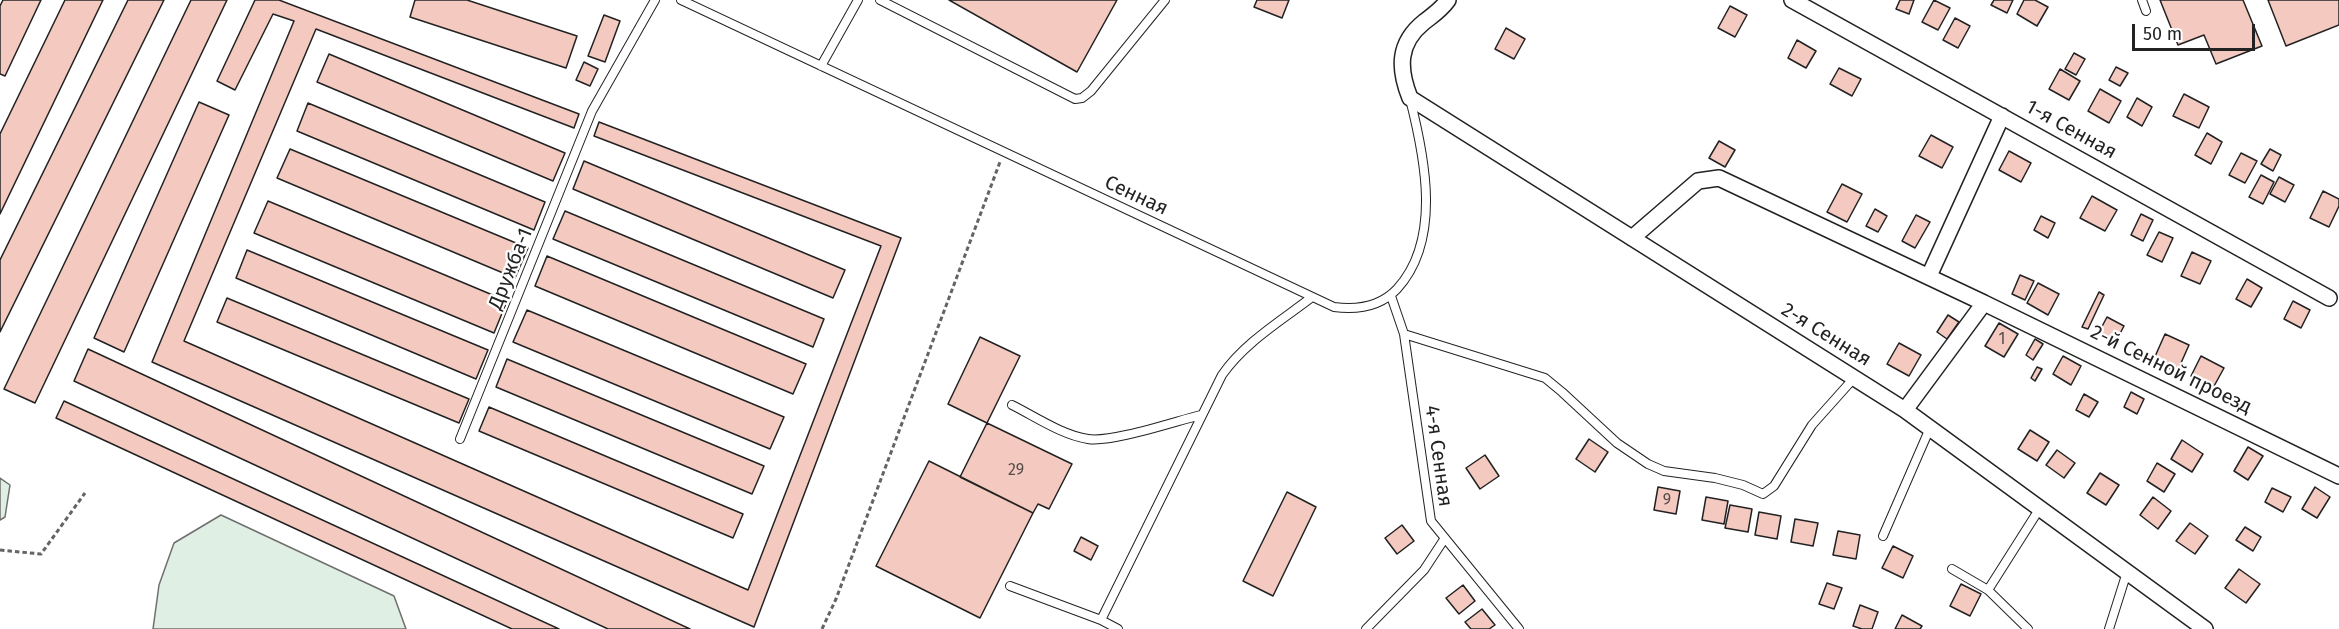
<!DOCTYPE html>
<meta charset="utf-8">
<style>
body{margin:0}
#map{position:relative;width:2339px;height:629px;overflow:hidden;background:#fff;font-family:"Fira Sans",sans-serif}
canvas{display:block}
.scale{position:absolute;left:2132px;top:24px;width:123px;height:27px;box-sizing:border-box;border:3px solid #222;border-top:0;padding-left:8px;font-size:18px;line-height:21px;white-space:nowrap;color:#222;-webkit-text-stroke:4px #fff;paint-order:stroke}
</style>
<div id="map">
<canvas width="2339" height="629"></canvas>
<div class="scale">50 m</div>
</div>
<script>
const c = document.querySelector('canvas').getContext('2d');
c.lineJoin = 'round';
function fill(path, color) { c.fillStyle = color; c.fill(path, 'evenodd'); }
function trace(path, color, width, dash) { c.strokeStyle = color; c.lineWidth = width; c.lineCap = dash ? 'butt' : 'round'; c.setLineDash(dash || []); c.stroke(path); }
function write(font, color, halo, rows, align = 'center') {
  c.font = font + ' "Fira Sans",sans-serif'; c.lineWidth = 4.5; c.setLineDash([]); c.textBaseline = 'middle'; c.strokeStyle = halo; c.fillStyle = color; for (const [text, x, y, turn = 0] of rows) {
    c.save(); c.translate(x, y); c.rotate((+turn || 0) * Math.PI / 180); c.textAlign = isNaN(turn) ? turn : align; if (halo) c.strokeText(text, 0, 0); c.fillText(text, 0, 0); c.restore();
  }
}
const green = new Path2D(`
 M 0,478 L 10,485 L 5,517 L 0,520 Z
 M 221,515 L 394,596 L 406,629 L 153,629 L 159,585 L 174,543 Z`);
fill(green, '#e0efe3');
trace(green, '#6f6f6f', 1.5);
const building = new Path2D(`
 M 3,0 L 41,0 L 5,76 L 0,74 L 0,6 Z
 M 65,0 L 103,0 L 0,214 L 0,134 Z
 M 128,0 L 164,0 L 0,332 L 0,260 Z
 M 191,0 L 227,0 L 35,403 L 4,389 Z
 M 255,0 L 279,0 L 579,114 L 574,128 L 316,29 L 184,341 L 748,590 L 881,246 L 594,136 L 599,122 L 901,238 L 754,627 L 152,362 L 294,21 L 273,14 L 235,90 L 217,81 Z
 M 415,0 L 467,0 L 577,36 L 566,68 L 410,17 Z
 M 949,0 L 1117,0 L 1077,72 Z
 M 1257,0 L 1289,0 L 1282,18 L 1254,7 Z
 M 1900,0 L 1914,0 L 1909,14 L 1896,9 Z
 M 1934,0 L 1950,8 L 1938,30 L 1922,22 Z
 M 1994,0 L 2013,0 L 2007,13 L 1991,5 Z
 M 2024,0 L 2035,0 L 2048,7 L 2037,26 L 2017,14 Z
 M 2160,0 L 2243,0 L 2262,46 L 2216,64 L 2204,35 L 2178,45 Z
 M 2268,0 L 2339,0 L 2339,25 L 2286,46 Z
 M 1730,6 L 1747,15 L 1735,37 L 1718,28 Z
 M 604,15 L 620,21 L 605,62 L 588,56 Z
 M 1955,18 L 1970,26 L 1958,48 L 1943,40 Z
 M 1506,28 L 1525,39 L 1514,59 L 1495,49 Z
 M 1797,40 L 1816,51 L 1806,68 L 1788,58 Z
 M 2074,53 L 2085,59 L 2076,75 L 2065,69 Z
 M 329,54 L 565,153 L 553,181 L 317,82 Z
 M 584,62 L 598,69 L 590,86 L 576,80 Z
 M 2116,67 L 2128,73 L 2120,86 L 2109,80 Z
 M 1839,68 L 1861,79 L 1852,96 L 1830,84 Z
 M 2060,69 L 2080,81 L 2069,100 L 2049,89 Z
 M 2100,89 L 2121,101 L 2109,123 L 2088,111 Z
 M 2184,94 L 2209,107 L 2199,128 L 2173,116 Z
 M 2137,98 L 2152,107 L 2142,126 L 2127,117 Z
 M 199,102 L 229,115 L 124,352 L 94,338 Z
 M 308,103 L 545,202 L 534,230 L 297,131 Z
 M 2207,133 L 2222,142 L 2211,164 L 2195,155 Z
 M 1931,135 L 1953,147 L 1942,168 L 1919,156 Z
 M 1719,141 L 1735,150 L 1725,167 L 1709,158 Z
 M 290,149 L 528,248 L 515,278 L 277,178 Z
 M 2270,149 L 2281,155 L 2273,171 L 2261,164 Z
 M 2009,151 L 2031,163 L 2021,182 L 1999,170 Z
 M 2241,153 L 2257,161 L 2245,183 L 2229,175 Z
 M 584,161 L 845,270 L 833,298 L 573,189 Z
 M 2261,175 L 2274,182 L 2263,204 L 2249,197 Z
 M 2279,177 L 2294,185 L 2285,202 L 2270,194 Z
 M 1842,184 L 1862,194 L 1847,222 L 1827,212 Z
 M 2323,191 L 2339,199 L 2339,206 L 2329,227 L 2310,218 Z
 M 2092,196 L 2117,210 L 2105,231 L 2080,218 Z
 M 268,201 L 507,301 L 494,333 L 254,233 Z
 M 1875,209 L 1887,216 L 1878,232 L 1866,226 Z
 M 565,211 L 824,319 L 813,347 L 553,239 Z
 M 2141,214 L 2153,220 L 2143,241 L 2131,235 Z
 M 1916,215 L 1930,222 L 1915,248 L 1902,241 Z
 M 2041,216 L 2055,223 L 2048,238 L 2034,230 Z
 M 2159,232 L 2173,238 L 2162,262 L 2147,255 Z
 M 247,250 L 488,350 L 476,379 L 236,278 Z
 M 2192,252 L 2211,261 L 2200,284 L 2181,276 Z
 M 547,256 L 806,364 L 793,394 L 535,286 Z
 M 2020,275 L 2034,281 L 2025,300 L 2012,294 Z
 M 2247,279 L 2262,288 L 2251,307 L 2236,299 Z
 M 2038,283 L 2059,294 L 2048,315 L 2027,303 Z
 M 2099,292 L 2104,295 L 2088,329 L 2082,327 Z
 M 227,298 L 469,399 L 459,423 L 217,322 Z
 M 2293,301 L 2310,310 L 2301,328 L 2284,319 Z
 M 527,310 L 784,417 L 770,449 L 513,342 Z
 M 1948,315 L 1959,322 L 1947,339 L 1937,332 Z
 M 2107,317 L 2124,326 L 2115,343 L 2098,334 Z
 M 1999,323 L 2018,334 L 2004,357 L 1985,346 Z
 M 2165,334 L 2189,345 L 2177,372 L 2153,361 Z
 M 980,337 L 1020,356 L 987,423 L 948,404 Z
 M 2035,339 L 2043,344 L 2033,360 L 2026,355 Z
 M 1899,343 L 1921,355 L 1909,376 L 1887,364 Z
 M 88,349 L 690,629 L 608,629 L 74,381 Z
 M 2063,356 L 2081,366 L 2071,385 L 2053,374 Z
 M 2201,356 L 2224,368 L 2213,388 L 2191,376 Z
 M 507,359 L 764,466 L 752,494 L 496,387 Z
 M 2037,367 L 2042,369 L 2035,381 L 2031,378 Z
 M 2131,392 L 2144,399 L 2137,414 L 2124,407 Z
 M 2084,394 L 2098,402 L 2089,417 L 2076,410 Z
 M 64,401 L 559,629 L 512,629 L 56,418 Z
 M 489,407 L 743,514 L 733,538 L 479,431 Z
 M 987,423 L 1072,464 L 1049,509 L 1038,504 L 1033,513 L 960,477 Z
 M 2030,430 L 2049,442 L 2037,461 L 2018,449 Z
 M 1589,439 L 1608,452 L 1595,472 L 1576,459 Z
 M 2182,440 L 2203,454 L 2192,472 L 2171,459 Z
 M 2248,447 L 2263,456 L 2248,480 L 2234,471 Z
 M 2057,450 L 2075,463 L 2064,478 L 2046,465 Z
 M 1485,455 L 1499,476 L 1480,489 L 1466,468 Z
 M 929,461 L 1033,513 L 980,618 L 876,566 Z
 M 2157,463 L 2175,474 L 2164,492 L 2147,481 Z
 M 2100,473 L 2119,485 L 2106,505 L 2087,493 Z
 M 1658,487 L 1680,491 L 1676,514 L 1654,510 Z
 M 2315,487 L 2330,497 L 2317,518 L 2302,509 Z
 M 2272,488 L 2291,497 L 2283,512 L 2265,502 Z
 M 1287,492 L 1316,507 L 1273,596 L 1243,581 Z
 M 1706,497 L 1728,501 L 1724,524 L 1702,520 Z
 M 2153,497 L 2171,511 L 2158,529 L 2140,515 Z
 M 1730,505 L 1752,509 L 1748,532 L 1725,528 Z
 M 1759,512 L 1781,516 L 1777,539 L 1755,535 Z
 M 1795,519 L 1818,523 L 1813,546 L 1791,542 Z
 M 2190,523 L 2208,536 L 2195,554 L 2176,541 Z
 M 1402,525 L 1414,541 L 1397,554 L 1385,538 Z
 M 2245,527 L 2261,537 L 2253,551 L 2236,540 Z
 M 1838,531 L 1860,535 L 1856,559 L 1833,555 Z
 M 1081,537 L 1098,546 L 1091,560 L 1074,551 Z
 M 1893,546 L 1913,556 L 1903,578 L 1882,568 Z
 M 2239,569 L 2260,584 L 2246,603 L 2225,588 Z
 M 1827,583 L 1842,588 L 1834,609 L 1819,604 Z
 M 1961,584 L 1981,594 L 1970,616 L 1950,606 Z
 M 1463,585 L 1475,601 L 1459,614 L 1446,598 Z
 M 1860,605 L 1878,612 L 1872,629 L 1862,629 L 1853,626 Z
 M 1482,609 L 1495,625 L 1489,629 L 1471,629 L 1465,622 Z
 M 1902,615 L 1922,626 L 1920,629 L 1895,629 Z`);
fill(building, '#f3c9c0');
trace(building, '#222', 1.5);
const service = new Path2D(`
 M 681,0 L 1334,307 C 1357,310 1380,307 1397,289 C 1442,240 1425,158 1410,99
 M 880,0 L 1075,99 L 1082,98 L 1091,91 L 1165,0
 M 2142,0 L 2146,11
 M 821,66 L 858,0
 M 1391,296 L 1404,334 L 1431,521 L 1519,629
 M 1404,334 L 1545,378 L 1562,392 L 1617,443 L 1648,464 L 1664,471 L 1715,478 L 1743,485 L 1763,494 L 1774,486 L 1812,425 L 1854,378
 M 1012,405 C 1036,417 1062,435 1088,439 C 1111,443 1176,421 1201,415
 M 460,439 L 592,111 L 655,0
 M 1883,536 L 1930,428
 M 1952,569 L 1988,590
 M 1010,586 L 1101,620 L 1222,375 C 1245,342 1281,321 1312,297
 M 1101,620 L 1118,629
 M 1366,629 L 1424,570 L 1445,538
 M 2028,629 L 1988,590 L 2040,508
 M 2109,629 L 2127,572`);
const minor = new Path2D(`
 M 1448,0 C 1441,10 1433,15 1424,22 C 1398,43 1398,68 1410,98 L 1905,410 L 2205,629
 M 1792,0 L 2329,298
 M 1632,238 L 1698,181 L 1719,178 L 1984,303
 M 1929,276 L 2002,116
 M 1905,410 L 1984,303 L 2339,476`);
trace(service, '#222', 10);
trace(minor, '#222', 18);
trace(new Path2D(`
 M 0,550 L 41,554 L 85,493
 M 822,629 L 836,599 L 1000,162`), '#646464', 3, [4.5, 3]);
trace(service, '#fff', 8);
trace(minor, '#fff', 15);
write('16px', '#564c4a', null, [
 ["1",2002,340],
 ["29",1016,471],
 ["9",1667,501]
]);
write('20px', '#222', '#fff', [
 ["1-я Сенная",2071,130,29],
 ["Сенная",1136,196,25],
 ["Дружба-1",511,269,-68],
 ["2-я Сенная",1826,335,32],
 ["2-й Сенной проезд",2171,370,26],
 ["4-я Сенная",1438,456,82]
]);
</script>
